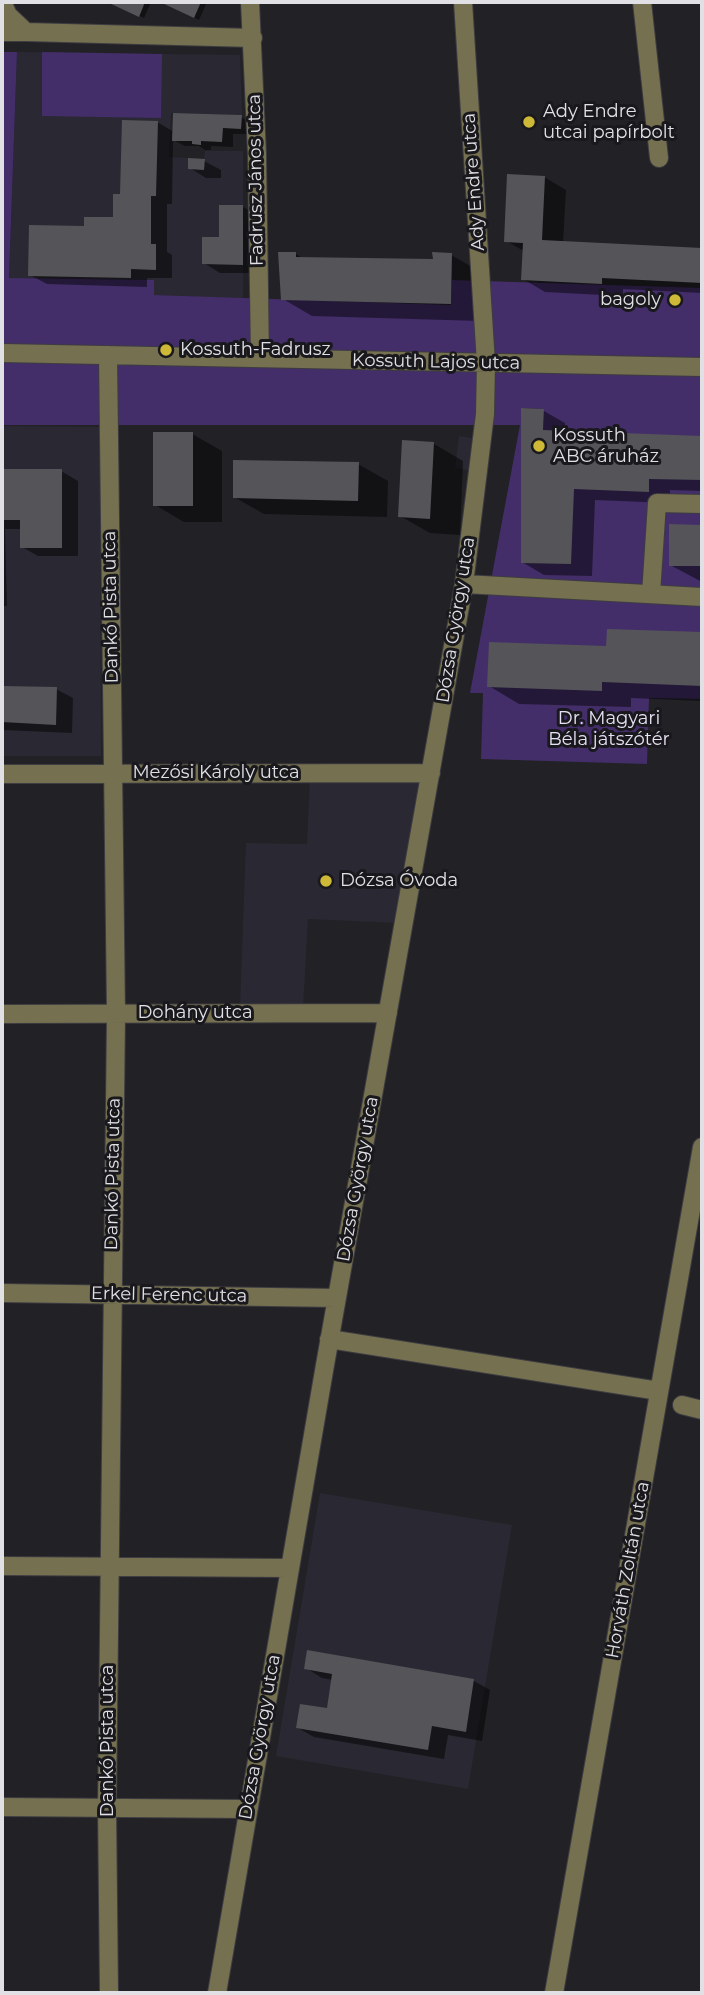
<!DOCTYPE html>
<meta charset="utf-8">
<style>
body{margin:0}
#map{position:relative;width:704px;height:1995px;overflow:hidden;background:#222126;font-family:Montserrat,sans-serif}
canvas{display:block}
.frame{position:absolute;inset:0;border:4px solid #e1e0e4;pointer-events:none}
</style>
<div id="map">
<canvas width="704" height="1995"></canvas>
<div class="frame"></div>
</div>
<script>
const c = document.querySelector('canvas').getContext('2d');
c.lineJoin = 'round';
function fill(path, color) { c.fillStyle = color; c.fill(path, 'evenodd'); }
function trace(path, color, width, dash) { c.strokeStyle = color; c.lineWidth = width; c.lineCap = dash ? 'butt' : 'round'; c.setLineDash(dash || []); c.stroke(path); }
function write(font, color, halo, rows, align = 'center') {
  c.font = font + ' Montserrat,sans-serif'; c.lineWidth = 6; c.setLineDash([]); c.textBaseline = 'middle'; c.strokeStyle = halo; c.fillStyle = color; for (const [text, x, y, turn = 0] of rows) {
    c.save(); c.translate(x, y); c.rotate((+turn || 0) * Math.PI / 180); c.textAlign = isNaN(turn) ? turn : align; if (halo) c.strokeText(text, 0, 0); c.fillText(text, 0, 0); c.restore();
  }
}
fill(new Path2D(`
 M 17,52 L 240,55 L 242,115 L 171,113 L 169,157 L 204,159 L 205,151 L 243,151 L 243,299 L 154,295 L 154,280 L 9,278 Z
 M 2,426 L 100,427 L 101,756 L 2,756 Z
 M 459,436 L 472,438 L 468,470 L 455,468 Z
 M 310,777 L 425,778 L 400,923 L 308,919 L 303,1009 L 240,1008 L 246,843 L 307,844 Z
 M 320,1493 L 512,1525 L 468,1789 L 276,1756 Z`), '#2a2832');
fill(new Path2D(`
 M 2,52 L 17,52 L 9,278 L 154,280 L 154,295 L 451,305 L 452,280 L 702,288 L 702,699 L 649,698 L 647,764 L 481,759 L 483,693 L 470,693 L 520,425 L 2,425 ZM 521,408 L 544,409 L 543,430 L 521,425 Z
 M 42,52 L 162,54 L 161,118 L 42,116 Z`), '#432e69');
fill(new Path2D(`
 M 109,2 L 151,2 L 144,18 Z
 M 163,2 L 207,2 L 199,20 Z
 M 241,117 L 252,123 L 252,134 L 233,134 L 233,147 L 211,146 L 211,150 L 205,150 L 199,146 L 185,146 L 173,140 L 172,204 L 167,204 L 167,252 L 172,255 L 172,278 L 147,278 L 147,287 L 47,284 L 30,275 L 86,228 L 115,219 L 122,196 L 157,122 L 174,132 Z
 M 204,161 L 221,170 L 221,178 L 206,178 L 190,168 Z
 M 544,177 L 566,190 L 563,243 L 702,249 L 702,293 L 623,289 L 623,296 L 545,292 L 523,279 L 524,251 L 506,241 Z
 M 221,207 L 243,207 L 260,216 L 259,273 L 220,273 L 204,263 L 221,239 Z
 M 296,254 L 304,259 L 435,261 L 451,255 L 481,272 L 480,321 L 312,316 L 283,299 Z
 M 523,410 L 544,411 L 565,423 L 565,432 L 702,437 L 702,491 L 670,490 L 670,503 L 595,500 L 592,576 L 544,575 L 522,562 Z
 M 192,434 L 222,451 L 222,522 L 184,522 L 155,505 Z
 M 434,444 L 463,461 L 460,535 L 430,533 L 400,516 Z
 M 358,464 L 388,481 L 387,517 L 264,514 L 234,497 Z
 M 2,471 L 61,471 L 78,481 L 78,556 L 38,556 L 22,547 L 22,529 L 5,529 L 7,606 L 2,606 Z
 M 671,526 L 702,526 L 702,582 L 670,565 Z
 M 608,631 L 702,634 L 702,701 L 631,698 L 631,707 L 519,704 L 489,686 L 608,648 Z
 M 2,687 L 56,689 L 73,698 L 72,733 L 2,730 Z
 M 308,1652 L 474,1681 L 490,1690 L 482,1741 L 448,1735 L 444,1759 L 314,1737 L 298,1728 L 328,1711 L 333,1680 L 322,1678 L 306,1668 Z`), '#0007');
fill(new Path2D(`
 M 107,2 L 145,2 L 139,17 Z
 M 160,2 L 201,2 L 194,18 Z
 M 173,113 L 242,115 L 241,129 L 223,128 L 222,142 L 201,141 L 201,145 L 192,144 L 192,141 L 172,141 Z
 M 122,120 L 158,121 L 156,196 L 151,196 L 151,244 L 156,244 L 156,270 L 131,269 L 131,278 L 28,276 L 29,225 L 84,226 L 84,217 L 113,217 L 113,194 L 120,194 Z
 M 188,158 L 205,159 L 204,170 L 188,169 Z
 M 507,174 L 545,176 L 542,240 L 702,248 L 702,283 L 602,278 L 602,284 L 521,280 L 523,243 L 504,242 Z
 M 219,205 L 243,205 L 243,265 L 202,264 L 202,237 L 219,237 Z
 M 278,252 L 296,252 L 296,257 L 433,259 L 432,252 L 452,253 L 451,304 L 281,300 Z
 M 521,408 L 544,409 L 543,430 L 702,436 L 702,480 L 649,479 L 649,492 L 574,489 L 571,564 L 521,563 Z
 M 153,432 L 193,432 L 193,506 L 153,506 Z
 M 402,440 L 434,442 L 430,519 L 398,517 Z
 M 233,460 L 359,462 L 358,501 L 233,498 Z
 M 2,469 L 62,469 L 62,548 L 20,548 L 20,520 L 2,520 Z
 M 669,524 L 702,525 L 702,566 L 669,566 Z
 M 607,629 L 702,632 L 702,686 L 602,682 L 602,691 L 487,687 L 489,642 L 606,646 Z
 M 2,686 L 57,687 L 56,725 L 2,722 Z
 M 307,1650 L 474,1679 L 466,1732 L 432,1726 L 428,1750 L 296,1728 L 300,1704 L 327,1708 L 332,1674 L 304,1669 Z`), '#555459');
const minor = new Path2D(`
 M 2,2 L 8,15 L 26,32 L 2,32
 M 250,2 L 257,154 L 260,358
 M 642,2 L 659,158
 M 26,32 L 253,38
 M 2,353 L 702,367
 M 108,355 L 116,1014 L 107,1808 L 109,1993
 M 464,584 L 702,597
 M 651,594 L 657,503 L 702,504
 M 2,774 L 431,773
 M 2,1014 L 388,1013
 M 2,1293 L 337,1298
 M 329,1339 L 659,1391
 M 682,1405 L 702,1410
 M 2,1566 L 289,1568
 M 2,1807 L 247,1809
 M 217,1993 L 325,1365 L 464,584 L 485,414 L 486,363 L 463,2
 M 554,1993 L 702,1147`);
trace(minor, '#3d3c41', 20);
trace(minor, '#757050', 18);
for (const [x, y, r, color] of [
 [529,122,7,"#ceb837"],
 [675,300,7,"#ceb837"],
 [166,350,7,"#ceb837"],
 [539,446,7,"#ceb837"],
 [326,881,7,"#ceb837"]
]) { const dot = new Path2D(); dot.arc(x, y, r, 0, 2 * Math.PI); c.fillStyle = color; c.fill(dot); trace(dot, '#19181c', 2.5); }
write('18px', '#e1e0e4', '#19181c', [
 ["Ady Endre",543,112],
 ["utcai papírbolt",543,133],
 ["bagoly",661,300,"right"],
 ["Kossuth-Fadrusz",180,350],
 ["Kossuth",553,436],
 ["ABC áruház",553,457],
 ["Dózsa Óvoda",340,881]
], 'left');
write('18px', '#e1e0e4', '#19181c', [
 ["Fadrusz János utca",256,180,-91],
 ["Ady Endre utca",474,182,-94],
 ["Kossuth Lajos utca",436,362,1],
 ["Dankó Pista utca",111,607,-91],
 ["Dózsa György utca",456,620,-81],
 ["Mezősi Károly utca",216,773],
 ["Dohány utca",195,1013],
 ["Dankó Pista utca",113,1174,-89],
 ["Dózsa György utca",358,1179,-80],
 ["Erkel Ferenc utca",169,1295,1],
 ["Horváth Zoltán utca",628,1570,-80],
 ["Dózsa György utca",260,1737,-80],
 ["Dankó Pista utca",108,1741,-90]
]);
write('18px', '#e6e1f4', '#19181c', [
 ["Dr. Magyari",609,719],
 ["Béla játszótér",609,740]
]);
</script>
